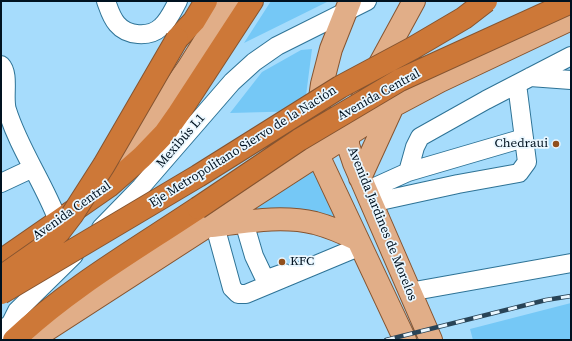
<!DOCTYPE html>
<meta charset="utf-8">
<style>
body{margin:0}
#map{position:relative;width:572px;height:341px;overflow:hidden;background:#a6dcfc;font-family:"Source Serif 4",serif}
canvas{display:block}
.frame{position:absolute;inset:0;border:2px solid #001220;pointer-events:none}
</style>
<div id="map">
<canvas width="572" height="341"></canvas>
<div class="frame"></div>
</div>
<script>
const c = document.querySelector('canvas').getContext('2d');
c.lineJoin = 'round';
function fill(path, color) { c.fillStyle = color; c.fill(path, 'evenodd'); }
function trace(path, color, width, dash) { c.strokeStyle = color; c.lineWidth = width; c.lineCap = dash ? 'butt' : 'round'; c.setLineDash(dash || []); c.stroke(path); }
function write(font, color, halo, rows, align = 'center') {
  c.font = font + ' "Source Serif 4",serif'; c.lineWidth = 3.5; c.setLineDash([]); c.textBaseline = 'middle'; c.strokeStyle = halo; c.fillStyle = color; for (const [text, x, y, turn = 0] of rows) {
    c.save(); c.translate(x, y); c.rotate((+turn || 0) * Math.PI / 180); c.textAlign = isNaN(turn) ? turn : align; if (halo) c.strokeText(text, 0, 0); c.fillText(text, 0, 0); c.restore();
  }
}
fill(new Path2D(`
 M 271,1 L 329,1 L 244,43 Z
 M 312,49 L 304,111 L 230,113 L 262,72 L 301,50 Z
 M 311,163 L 337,222 L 225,223 Z
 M 571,303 L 571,340 L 473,340 L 470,329 Z`), '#75c8f6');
const minor = new Path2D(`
 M 106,1 C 109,9 111,17 117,24 C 127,36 149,38 161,27 C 169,20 173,10 178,1
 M 1,65 C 10,74 3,98 7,110 C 19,149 44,183 58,221
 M 530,77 L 571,80
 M 408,172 L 415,147 L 420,137 L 486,100 L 571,56
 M 1,183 L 33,168
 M 366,191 L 408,172 L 524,138
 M 371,203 L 458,184 L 519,173 L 527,162 L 517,84
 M 244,222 L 254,256 L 264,277 L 270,278 L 284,273
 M 215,226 L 232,288 L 238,294 L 246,294 L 361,246
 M 101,228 L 141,187 L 232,82 L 254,62 L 277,46 L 367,1
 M 409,292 L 571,263
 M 1,332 L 11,323 L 17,311 L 74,255`);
const major = new Path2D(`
 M 350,1 L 331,49 L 322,84 L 318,112 L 318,155 L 405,340
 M 414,1 L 371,80 L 351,124 L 348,134 L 348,145 L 354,163 L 431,340
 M 101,173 L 137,141 L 188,68 L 230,1
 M 360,178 L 393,106 L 390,105
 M 211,226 C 245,222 281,215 315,223 C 330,227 344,233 358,240
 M 31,340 L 393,106 L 440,81 L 571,19`);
const highway = new Path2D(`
 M 177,39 L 194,21 L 206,1
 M 1,261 L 109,186 L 142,157 L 165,133 L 179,113 L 252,1
 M 14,340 C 69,288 135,250 198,208`);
trace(minor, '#2e7396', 20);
trace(major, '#855430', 24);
trace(highway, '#855430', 24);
trace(minor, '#fff', 18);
trace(major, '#e1ae88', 22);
trace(highway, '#cd7838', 22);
const rail = new Path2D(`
 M 386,340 L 546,300 L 571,296`);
trace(rail, '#294457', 4.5);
trace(rail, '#eaf7ff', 3, [9]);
const highwayBridge = new Path2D(`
 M 198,208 L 299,140 L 400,80 L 571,2
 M 4,275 L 41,249 L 59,232 L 72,215 L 104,165 L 177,39
 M 1,293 L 198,176 L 340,87 L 413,48 L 464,18 L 486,1`);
trace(highwayBridge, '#855430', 24, []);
trace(highwayBridge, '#cd7838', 22);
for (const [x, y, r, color] of [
 [556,144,4,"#914f1c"],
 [282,262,4,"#914f1c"]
]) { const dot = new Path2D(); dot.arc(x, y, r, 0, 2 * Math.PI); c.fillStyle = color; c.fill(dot); trace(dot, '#eaf7ff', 1.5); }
write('13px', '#001220', '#eaf7ff', [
 ["Avenida Central",379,95,-29],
 ["Mexibús L1",181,141,-49],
 ["Eje Metropolitano Siervo de la Nación",243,147,-32],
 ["Avenida Central",72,211,-35],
 ["Avenida Jardines de Morelos",382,224,68]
]);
write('13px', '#001220', '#eaf7ff', [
 ["Chedraui",548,144],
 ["KFC",290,262,"left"]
], 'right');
</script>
